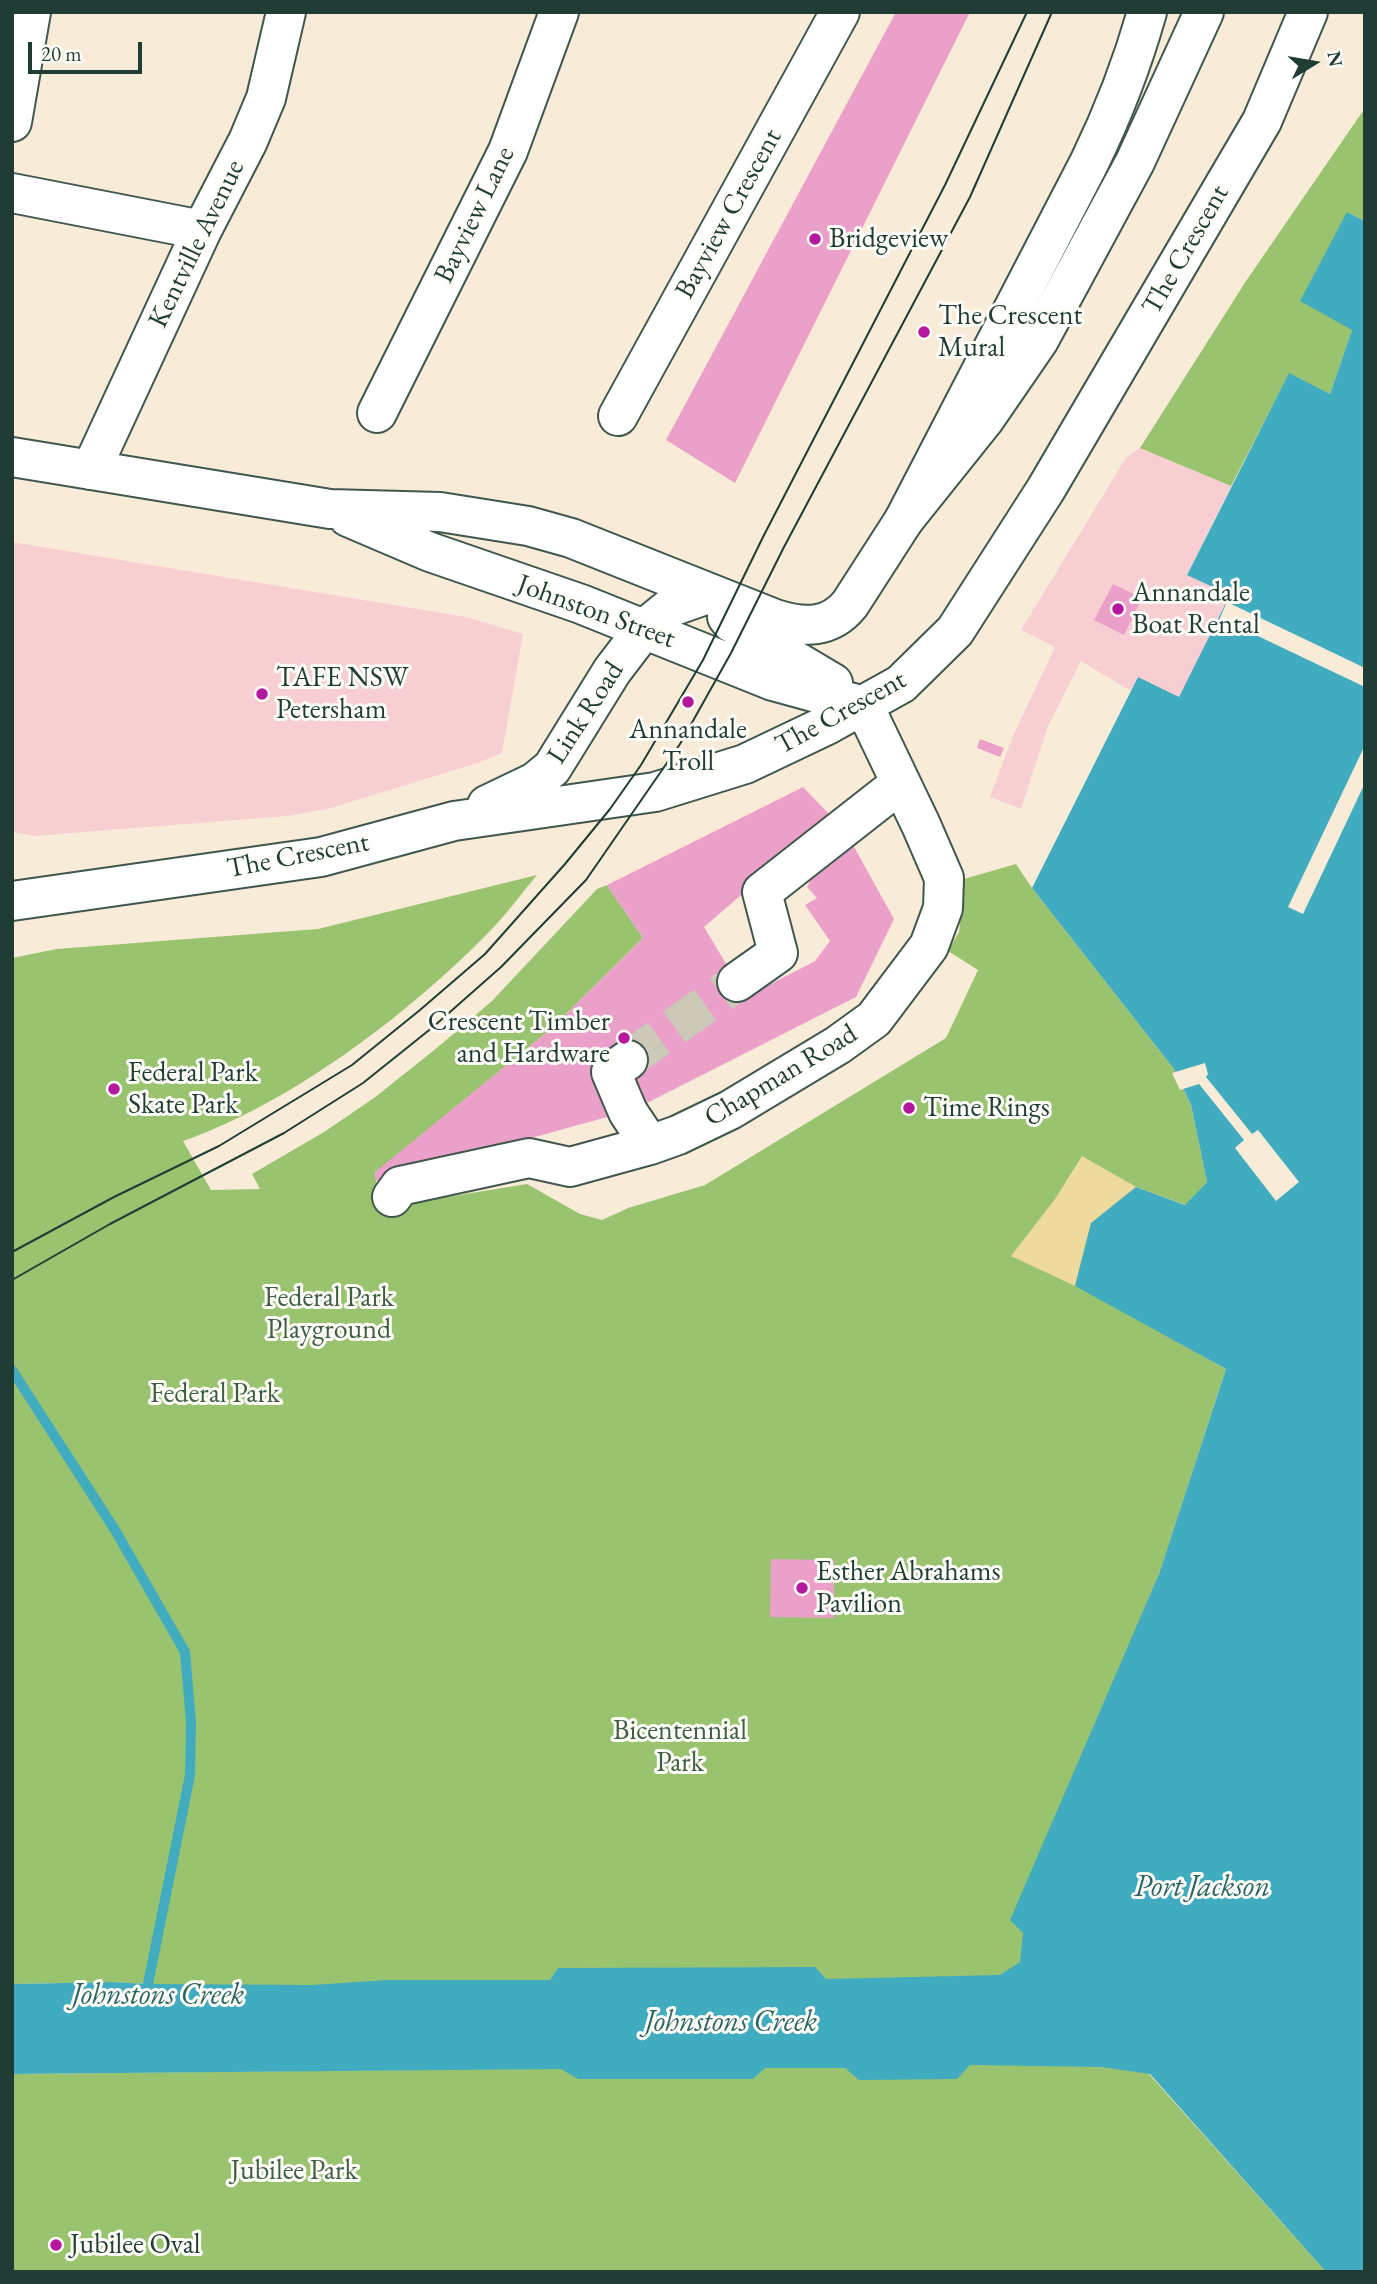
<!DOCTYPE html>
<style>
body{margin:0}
#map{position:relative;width:1377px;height:2284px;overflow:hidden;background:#f8ecd9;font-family:"EB Garamond",serif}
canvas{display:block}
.frame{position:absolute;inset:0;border:14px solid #1f3d34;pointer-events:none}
.north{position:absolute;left:1279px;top:28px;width:70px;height:70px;-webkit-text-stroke:5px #fdfcf7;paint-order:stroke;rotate:79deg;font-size:19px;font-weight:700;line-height:28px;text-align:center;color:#1f3d34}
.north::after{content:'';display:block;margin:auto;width:24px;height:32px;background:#1f3d34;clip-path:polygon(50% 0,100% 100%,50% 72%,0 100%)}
.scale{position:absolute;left:28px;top:42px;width:114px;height:32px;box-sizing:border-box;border:4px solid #1f3d34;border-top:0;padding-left:9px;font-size:21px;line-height:24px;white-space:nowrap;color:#1f3d34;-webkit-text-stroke:5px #fdfcf7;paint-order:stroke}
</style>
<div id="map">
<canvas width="1377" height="2284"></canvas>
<div class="frame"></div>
<div class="north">N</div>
<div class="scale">20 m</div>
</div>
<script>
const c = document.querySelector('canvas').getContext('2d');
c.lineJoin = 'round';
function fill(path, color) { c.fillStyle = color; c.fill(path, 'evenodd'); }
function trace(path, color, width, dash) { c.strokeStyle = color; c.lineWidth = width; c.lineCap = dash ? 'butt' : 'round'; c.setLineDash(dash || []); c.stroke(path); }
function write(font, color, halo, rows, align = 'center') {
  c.font = font + ' "EB Garamond",serif'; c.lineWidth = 6; c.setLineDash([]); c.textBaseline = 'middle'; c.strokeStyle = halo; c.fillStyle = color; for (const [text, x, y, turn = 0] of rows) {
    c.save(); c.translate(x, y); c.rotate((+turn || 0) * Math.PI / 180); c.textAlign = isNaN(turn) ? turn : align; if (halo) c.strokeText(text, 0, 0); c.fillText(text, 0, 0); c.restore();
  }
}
fill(new Path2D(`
 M 1140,448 L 1231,486 L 1187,574 L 1230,595 L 1179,698 L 1138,677 L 1131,691 L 1081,661 L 1048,726 L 1021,809 L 990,797 L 1013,736 L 1055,647 L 1021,630 L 1126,458 Z
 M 12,542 L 466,617 L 523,634 L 502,753 L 478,763 L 327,809 L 287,816 L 34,836 L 12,832 Z`), '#f7cfd2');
fill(new Path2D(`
 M 1365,108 L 1365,221 L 1347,212 L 1352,330 L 1330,394 L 1289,374 L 1231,486 L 1140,448 L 1246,281 Z
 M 1016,864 L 1032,888 L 1174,1069 L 1191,1105 L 1207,1182 L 1186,1205 L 1136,1187 L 1091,1223 L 1076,1285 L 1226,1369 L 1159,1574 L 1023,1933 L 1326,2272 L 12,2272 L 12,2074 L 396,2070 L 148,1984 L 112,1982 L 12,1984 L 12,958 L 57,949 L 318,929 L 537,875 C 521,894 506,915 489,932 C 409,1014 290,1104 183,1141 L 211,1190 L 260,1189 L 252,1174 L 324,1132 L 374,1098 L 438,1047 L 492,1001 L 597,889 L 607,885 L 643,938 L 551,1029 L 375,1173 L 378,1195 L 422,1201 L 527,1184 L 580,1214 L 602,1220 L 628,1208 L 705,1185 L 946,1038 L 978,970 L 948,951 L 959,932 L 964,879 Z`), '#9ac36f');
fill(new Path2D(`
 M 1082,1156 L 1136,1187 L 1091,1223 L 1075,1286 L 1011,1256 L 1055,1199 Z`), '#eeda9e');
fill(new Path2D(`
 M 1347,212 L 1365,221 L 1365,2272 L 1326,2272 L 1150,2074 L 1101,2067 L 970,2065 L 957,2079 L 859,2080 L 845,2068 L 765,2068 L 753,2079 L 578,2079 L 561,2069 L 12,2074 L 12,1984 L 112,1982 L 148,1984 L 312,1985 L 387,1980 L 550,1980 L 558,1968 L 815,1967 L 826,1979 L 1000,1975 L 1020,1962 L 1023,1933 L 1010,1920 L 1159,1574 L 1226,1369 L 1075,1286 L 1091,1223 L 1136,1187 L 1185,1205 L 1207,1182 L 1191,1105 L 1174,1069 L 1032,888 L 1138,677 L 1179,697 L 1230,595 L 1187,575 L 1289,373 L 1330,394 L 1352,330 L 1300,301 Z`), '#41acbf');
fill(new Path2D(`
 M 1227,602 L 1365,668 L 1365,687 L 1220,618 Z
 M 1365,745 L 1365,783 L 1303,914 L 1288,907 Z
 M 1205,1063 L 1208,1074 L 1206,1077 L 1252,1134 L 1258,1130 L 1299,1182 L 1276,1201 L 1235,1148 L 1244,1140 L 1199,1084 L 1180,1090 L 1172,1073 Z`), '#f8ecd9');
trace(new Path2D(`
 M 12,1370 L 115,1530 L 185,1652 L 191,1722 L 190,1775 L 148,1984 L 148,1996`), '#41acbf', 10);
fill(new Path2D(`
 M 896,12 L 970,12 L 735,483 L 666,440 Z
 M 1113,584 L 1142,598 L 1124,635 L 1094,620 Z
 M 980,739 L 1004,748 L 1000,757 L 977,748 Z
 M 803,787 L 832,817 L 704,927 L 746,997 L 815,961 L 830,941 L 805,905 L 817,898 L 807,887 L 818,867 L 853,845 L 894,919 L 856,997 L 647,1103 L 626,1070 L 618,1114 L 376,1181 L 375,1172 L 551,1029 L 643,938 L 607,885 Z
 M 771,1559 L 834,1560 L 834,1618 L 770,1617 Z`), '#eba0c9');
trace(new Path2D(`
 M 628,1060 L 737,982`), '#cdc9b8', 38, [38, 19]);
const minor = new Path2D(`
 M 12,122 L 31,12
 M 12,193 L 202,230
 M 377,413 L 508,151 L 559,12
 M 618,416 L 840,12
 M 91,470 L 202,230 L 248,141 L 266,98 L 286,12
 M 737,982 L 778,953 L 762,892 L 901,783
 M 628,1060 L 611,1072 L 628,1112 L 650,1145
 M 392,1197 L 400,1186 L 529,1158 L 570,1167 L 650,1145 L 678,1135 L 730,1110 L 838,1045 L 874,1019 L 929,946 L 943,908 L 944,878 L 921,825 L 864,706`);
const major = new Path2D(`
 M 12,457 L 330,509 L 440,512 L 528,526 L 571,538 L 775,619 C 804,628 830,629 850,604 L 904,520 L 984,420 L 1039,340 L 1135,162 L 1204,12
 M 348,517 L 430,552 L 581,604 L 773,681 L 864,706
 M 727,617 L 732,623 L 833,683
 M 487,805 L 535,782 L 552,768 L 612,671 L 644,629 L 671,607 L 708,594
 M 12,901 L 321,857 L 454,821 L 655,792 L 745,764 L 829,724 L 901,684 L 955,631 L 1046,489 L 1262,121 L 1308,12`);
const highway = new Path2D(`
 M 904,520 L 1089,163 C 1113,114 1132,65 1147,12`);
trace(minor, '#40574d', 42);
trace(major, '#40574d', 42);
trace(highway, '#40574d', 42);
trace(minor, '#fff', 38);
trace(major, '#fff', 38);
trace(highway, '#fff', 38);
trace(new Path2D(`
 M 12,1252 L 114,1197 L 219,1146 L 352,1065 L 420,1010 L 485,954 L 565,864 L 610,809 L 641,765 L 703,660 L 763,537 L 945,185 L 1027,12
 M 12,1280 L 110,1224 L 284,1133 L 363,1083 L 433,1027 L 501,967 L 586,880 L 680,744 L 731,653 L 784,547 L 970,197 L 1052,12`), '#1f3d34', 2);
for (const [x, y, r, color] of [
 [815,239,7,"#b5179e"],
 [924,332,7,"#b5179e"],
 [1118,609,7,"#b5179e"],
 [262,694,7,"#b5179e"],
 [688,702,7,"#b5179e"],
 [624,1038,7,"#b5179e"],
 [114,1089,7,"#b5179e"],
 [909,1108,7,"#b5179e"],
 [802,1588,7,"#b5179e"],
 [56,2245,7,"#b5179e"]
]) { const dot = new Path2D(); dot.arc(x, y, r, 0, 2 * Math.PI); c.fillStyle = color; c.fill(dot); trace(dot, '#fdfcf7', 2.5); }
write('28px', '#1f3d34', '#fdfcf7', [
 ["Bayview Crescent",729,214,-61],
 ["Bayview Lane",475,215,-64],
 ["Kentville Avenue",197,244,-64],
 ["The Crescent",1186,250,-60],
 ["Johnston Street",596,612,20],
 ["Link Road",586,713,-57],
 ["The Crescent",841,713,-29],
 ["The Crescent",298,856,-11],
 ["Chapman Road",781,1076,-31]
]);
write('28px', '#1f3d34', '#fdfcf7', [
 ["Bridgeview",829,239],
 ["The Crescent",938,316],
 ["Mural",938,348],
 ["Annandale",1132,593],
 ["Boat Rental",1132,625],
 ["TAFE NSW",276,678],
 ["Petersham",276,710],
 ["Annandale",688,730,"center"],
 ["Troll",688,762,"center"],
 ["Crescent Timber",610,1022,"right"],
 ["and Hardware",610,1054,"right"],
 ["Federal Park",128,1073],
 ["Skate Park",128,1105],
 ["Time Rings",923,1108],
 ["Esther Abrahams",816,1572],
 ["Pavilion",816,1604],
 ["Jubilee Oval",70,2245]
], 'left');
write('28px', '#3e5e43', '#fdfcf7', [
 ["Federal Park",329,1298],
 ["Playground",329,1330],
 ["Federal Park",215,1394],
 ["Bicentennial",680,1731],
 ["Park",680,1763],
 ["Jubilee Park",294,2171]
]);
write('italic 30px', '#2b6465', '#fdfcf7', [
 ["Port Jackson",1202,1888],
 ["Johnstons Creek",158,1996],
 ["Johnstons Creek",731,2023]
]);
</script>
